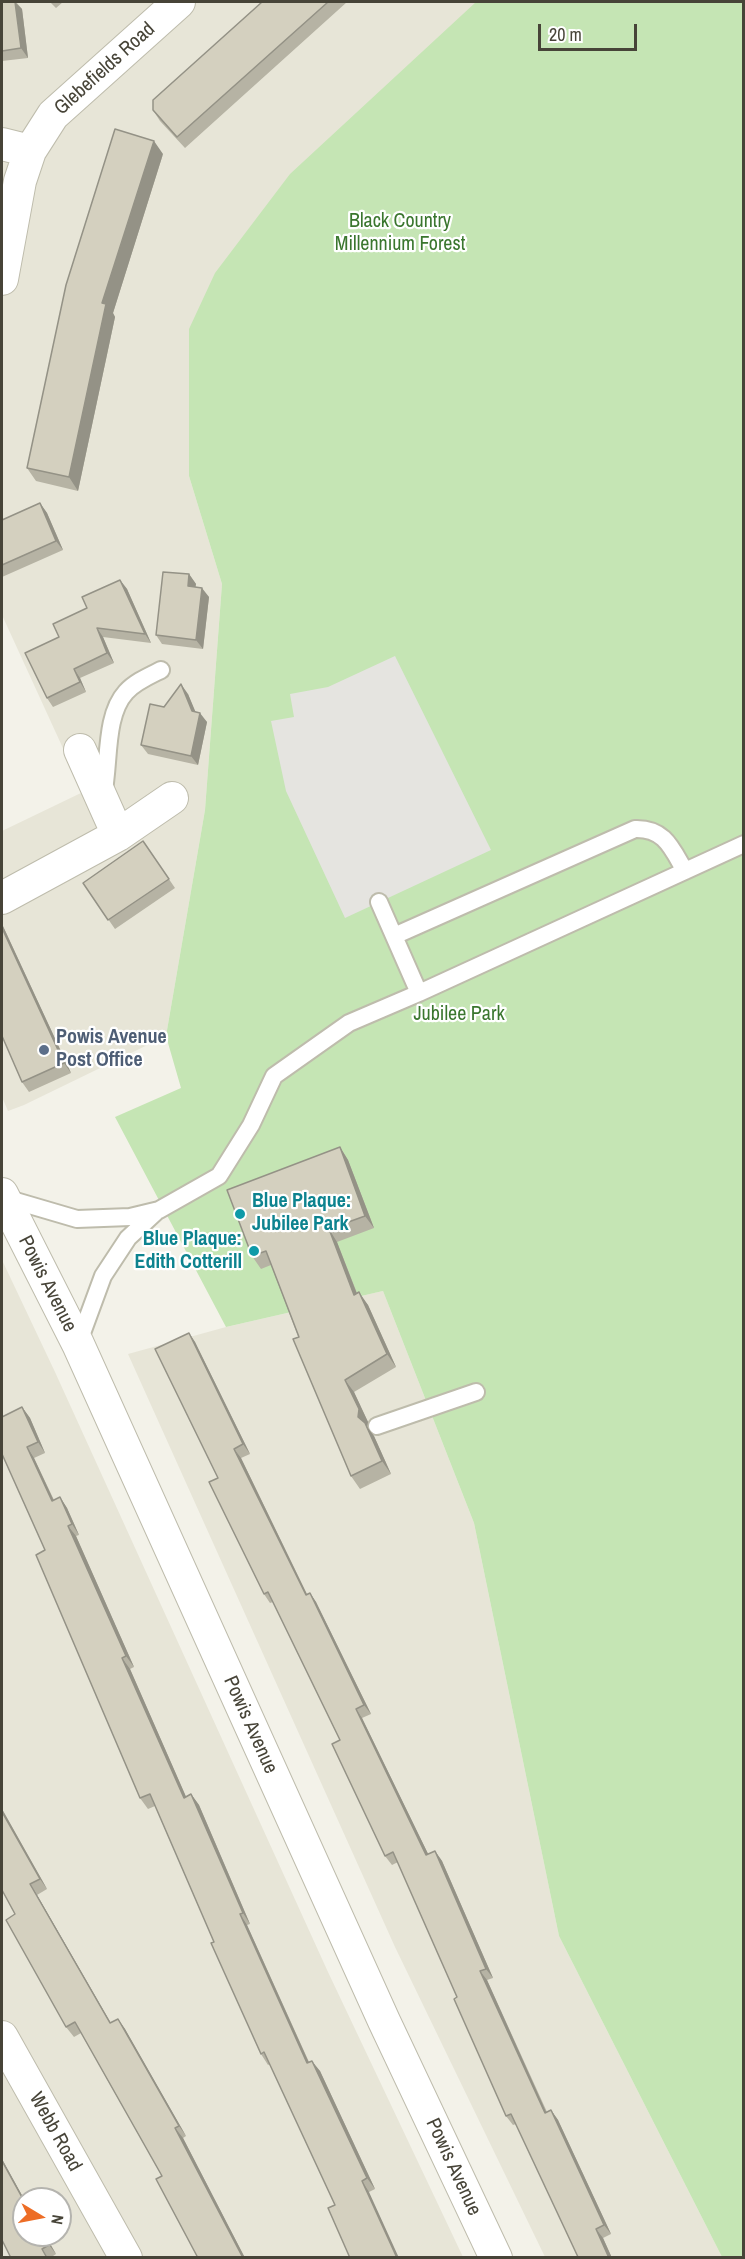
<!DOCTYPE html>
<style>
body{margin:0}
#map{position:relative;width:745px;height:2259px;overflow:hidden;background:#f3f2e9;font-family:"Archivo Narrow",sans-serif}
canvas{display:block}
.frame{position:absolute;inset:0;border:3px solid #474438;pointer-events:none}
.north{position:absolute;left:12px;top:2187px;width:60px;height:60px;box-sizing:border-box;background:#fff;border:2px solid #b5b4af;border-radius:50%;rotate:100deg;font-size:16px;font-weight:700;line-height:24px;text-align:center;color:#474438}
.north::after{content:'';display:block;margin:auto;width:21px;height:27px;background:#ed6d26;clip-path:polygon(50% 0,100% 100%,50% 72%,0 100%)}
.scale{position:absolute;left:538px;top:24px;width:99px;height:27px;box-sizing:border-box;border:3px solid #474438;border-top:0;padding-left:8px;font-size:18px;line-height:21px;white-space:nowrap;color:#474438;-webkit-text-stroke:4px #fff;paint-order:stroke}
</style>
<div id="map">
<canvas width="745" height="2259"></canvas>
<div class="frame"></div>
<div class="north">N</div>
<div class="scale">20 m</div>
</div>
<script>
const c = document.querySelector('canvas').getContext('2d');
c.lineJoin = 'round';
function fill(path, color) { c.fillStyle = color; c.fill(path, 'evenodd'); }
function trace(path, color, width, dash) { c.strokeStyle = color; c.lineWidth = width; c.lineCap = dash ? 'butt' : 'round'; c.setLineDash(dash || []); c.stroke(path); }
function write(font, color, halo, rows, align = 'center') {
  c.font = font + ' "Archivo Narrow",sans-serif'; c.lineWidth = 4.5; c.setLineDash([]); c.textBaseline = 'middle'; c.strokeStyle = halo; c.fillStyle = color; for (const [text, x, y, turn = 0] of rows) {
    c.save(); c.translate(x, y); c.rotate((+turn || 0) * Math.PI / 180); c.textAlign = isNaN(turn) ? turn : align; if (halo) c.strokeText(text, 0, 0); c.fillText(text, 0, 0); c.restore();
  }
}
fill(new Path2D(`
 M 2,2 L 477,2 L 189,476 L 222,584 L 205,810 L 166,1036 L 24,1105 L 8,1111 L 2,1097 L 2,831 L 83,792 L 2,615 Z
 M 2,1260 L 55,1372 L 328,1972 L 463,2257 L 2,2257 ZM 24,2199 L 60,2199 L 60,2235 L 24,2235 Z
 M 383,1291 L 474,1523 L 559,1936 L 722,2257 L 545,2257 L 395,1947 L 128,1354 L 226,1327 Z`), '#e7e5d7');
fill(new Path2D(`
 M 476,2 L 743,2 L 743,2257 L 722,2257 L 559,1936 L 474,1523 L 383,1291 L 226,1327 L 115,1117 L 181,1088 L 166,1036 L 205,810 L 222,584 L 189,476 L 189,329 L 215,273 L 290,174 Z`), '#c5e5b4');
fill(new Path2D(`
 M 395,656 L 491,850 L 345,918 L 286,791 L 271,721 L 294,717 L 290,694 L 328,687 Z`), '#e5e4e0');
const service = new Path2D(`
 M 103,795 C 110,764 104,716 126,692 C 135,682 149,676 161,670
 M 379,902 L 419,993
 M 394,936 L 635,829 C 665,828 672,849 685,871
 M 2,1197 L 77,1219 L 130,1217 L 159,1210 L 219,1176 L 251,1125 L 274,1076 L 349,1023 L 419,993 L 744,844
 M 78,1344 L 103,1276 L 128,1238 L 156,1212
 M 377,1426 L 476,1392`);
const minor = new Path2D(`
 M 2,144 L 30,151
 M 2,279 L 20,181 L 30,151 L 53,115 L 179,2
 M 80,750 L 118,835
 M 2,898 L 118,835 L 172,798
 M 2,1194 L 78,1344 L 384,2021 L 496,2258
 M 2,2037 L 126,2258`);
trace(service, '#bebcac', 20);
trace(minor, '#bebcac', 34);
trace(service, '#fff', 16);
trace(minor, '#fff', 32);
fill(new Path2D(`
 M 2,2 L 16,2 L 22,9 L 28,58 L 2,61 Z
 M 50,2 L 63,2 L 56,8 Z
 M 262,2 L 347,2 L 185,148 L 160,121 L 153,110 Z
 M 163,154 L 113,313 L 115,317 L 78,491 L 36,481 L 27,468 Z
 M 40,503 L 47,513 L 63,550 L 2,577 L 2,520 Z
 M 189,574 L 196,584 L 195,587 L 209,597 L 203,649 L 162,644 L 156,635 Z
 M 120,580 L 127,589 L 151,643 L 103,637 L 114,663 L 80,678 L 86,692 L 53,707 L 47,698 L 59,637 L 87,608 Z
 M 188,694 L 195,712 L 207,722 L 198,765 L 148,754 L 141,745 L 164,707 Z
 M 143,841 L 175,888 L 115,929 L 83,883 Z
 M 2,924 L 71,1073 L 29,1092 L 22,1082 L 2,1036 Z
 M 340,1147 L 348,1160 L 374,1228 L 337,1242 L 357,1293 L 368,1305 L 396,1367 L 354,1392 L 368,1422 L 367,1427 L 374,1436 L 391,1474 L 360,1489 L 351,1476 L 271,1265 L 261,1269 L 252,1256 Z
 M 189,1333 L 195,1342 L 250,1454 L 241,1458 L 307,1594 L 310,1593 L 316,1602 L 371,1714 L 362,1718 L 428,1854 L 435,1851 L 442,1861 L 493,1978 L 487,1980 L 547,2112 L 551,2110 L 558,2120 L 611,2234 L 603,2238 L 612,2258 L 576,2258 L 578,2257 L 516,2124 L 513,2125 L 506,2116 L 457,1997 L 398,1862 L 392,1865 L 385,1856 L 340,1740 L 273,1602 L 270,1603 L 264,1594 L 218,1478 Z
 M 22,1407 L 30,1418 L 45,1453 L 34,1458 L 54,1500 L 60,1497 L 67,1508 L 79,1535 L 76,1536 L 134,1667 L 130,1669 L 186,1797 L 191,1794 L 199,1805 L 250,1924 L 247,1925 L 309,2062 L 320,2071 L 375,2189 L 369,2192 L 335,2205 L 270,2064 L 268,2065 L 261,2054 L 214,1942 L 155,1806 L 148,1809 L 140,1798 L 45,1550 L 2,1454 Z
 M 2,1809 L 47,1889 L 37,1895 L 111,2023 L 118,2019 L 125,2029 L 186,2136 L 183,2138 L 245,2258 L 198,2258 L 162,2176 L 81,2033 L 74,2037 L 66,2027 L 15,1914 L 2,1890 Z
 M 2,2159 L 24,2199 L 24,2235 L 45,2235 L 56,2254 L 50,2258 L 11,2258 Z`), '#b6b3a4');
fill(new Path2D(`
 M 15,2 L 22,9 L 28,58 L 21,48 Z
 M 154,141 L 163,154 L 113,313 L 115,317 L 78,491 L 69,477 L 102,303 Z
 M 40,503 L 47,513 L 63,550 L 56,541 Z
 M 189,574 L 196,584 L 194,596 L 188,586 Z
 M 120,580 L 127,589 L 151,643 L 145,634 Z
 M 202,588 L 209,597 L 203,649 L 196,640 Z
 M 97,628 L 103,637 L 114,663 L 107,653 Z
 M 74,669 L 80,678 L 86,692 L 80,682 Z
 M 181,684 L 188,694 L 199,720 L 192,711 Z
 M 200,713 L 207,722 L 198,765 L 191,756 Z
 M 2,924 L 71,1073 L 64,1063 L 2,928 Z
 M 340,1147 L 348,1160 L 374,1228 L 365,1216 Z
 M 329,1229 L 337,1242 L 362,1307 L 354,1295 Z
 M 359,1292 L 368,1305 L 396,1367 L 387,1354 Z
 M 189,1333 L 195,1342 L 250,1454 L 243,1444 Z
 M 345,1380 L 354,1392 L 368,1422 L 367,1427 L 374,1436 L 391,1474 L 382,1461 L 358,1417 Z
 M 22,1407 L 30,1418 L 45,1453 L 38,1442 Z
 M 27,1447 L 34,1458 L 59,1512 L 52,1501 Z
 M 234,1449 L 241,1458 L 312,1605 L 306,1595 Z
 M 60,1497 L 67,1508 L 79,1535 L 72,1524 Z
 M 68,1526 L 76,1536 L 134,1667 L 126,1656 Z
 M 310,1593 L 316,1602 L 371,1714 L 364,1705 Z
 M 122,1658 L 130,1669 L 191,1808 L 184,1798 Z
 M 356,1709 L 362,1718 L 433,1864 L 426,1855 Z
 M 191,1794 L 199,1805 L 250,1924 L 243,1913 Z
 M 2,1809 L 47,1889 L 40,1879 L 2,1812 Z
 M 435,1851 L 442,1861 L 493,1978 L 486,1969 Z
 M 30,1884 L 37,1895 L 117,2034 L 110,2023 Z
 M 240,1914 L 247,1925 L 314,2074 L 307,2063 Z
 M 480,1971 L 487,1980 L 551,2123 L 545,2113 Z
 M 118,2019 L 125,2029 L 186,2136 L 179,2126 Z
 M 312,2061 L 320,2071 L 375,2189 L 367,2178 Z
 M 551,2110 L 558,2120 L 611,2234 L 604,2225 Z
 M 175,2128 L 183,2138 L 245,2258 L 243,2258 Z
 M 2,2159 L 24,2199 L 24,2201 L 2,2161 Z
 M 362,2181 L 369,2192 L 399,2258 L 397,2258 Z
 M 596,2229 L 603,2238 L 612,2258 L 609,2258 Z
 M 43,2235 L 45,2235 L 56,2254 L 49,2245 Z`), '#949286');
const building = new Path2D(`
 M 2,2 L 15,2 L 21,48 L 2,51 Z
 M 262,2 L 328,2 L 177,137 L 153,110 L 153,100 Z
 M 115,129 L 154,141 L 102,303 L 106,304 L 69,477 L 27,468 L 66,285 Z
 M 40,503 L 56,541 L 2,565 L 2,520 Z
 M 163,572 L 189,574 L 188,586 L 202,588 L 196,640 L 156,635 Z
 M 120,580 L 145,634 L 97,628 L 107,653 L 74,669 L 80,682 L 47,698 L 25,653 L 59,637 L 53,624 L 87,608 L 82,597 Z
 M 181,684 L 192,711 L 200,713 L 191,756 L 141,745 L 150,704 L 164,707 Z
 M 143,841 L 169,879 L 108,920 L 83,883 Z
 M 2,928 L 64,1063 L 22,1082 L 2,1036 Z
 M 340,1147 L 365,1216 L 329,1229 L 354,1295 L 359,1292 L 387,1354 L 345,1380 L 359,1409 L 358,1417 L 365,1423 L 382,1461 L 351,1476 L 293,1339 L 299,1337 L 266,1251 L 252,1256 L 227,1190 Z
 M 189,1333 L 243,1444 L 234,1449 L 306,1595 L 310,1593 L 364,1705 L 356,1709 L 426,1855 L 435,1851 L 486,1969 L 480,1971 L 545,2113 L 551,2110 L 604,2225 L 596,2229 L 609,2258 L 576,2258 L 578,2257 L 511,2114 L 506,2116 L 454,1999 L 457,1997 L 393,1852 L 385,1856 L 332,1744 L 340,1740 L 268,1592 L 264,1594 L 209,1482 L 218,1478 L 155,1349 Z
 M 22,1407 L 38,1442 L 27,1447 L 52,1501 L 60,1497 L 72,1524 L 68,1526 L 126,1656 L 122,1658 L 184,1798 L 191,1794 L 243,1913 L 240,1914 L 307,2063 L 312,2061 L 367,2178 L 362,2181 L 397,2258 L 350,2258 L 328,2208 L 335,2205 L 264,2052 L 261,2054 L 211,1943 L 214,1942 L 150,1794 L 140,1798 L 36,1555 L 45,1550 L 2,1454 L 2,1417 Z
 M 2,1812 L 40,1879 L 30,1884 L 110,2023 L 118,2019 L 179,2126 L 175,2128 L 243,2258 L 198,2258 L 156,2179 L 162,2176 L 75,2022 L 66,2027 L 6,1920 L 15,1914 L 2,1890 Z
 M 2,2161 L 24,2201 L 24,2235 L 43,2235 L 49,2245 L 42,2249 L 47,2258 L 11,2258 L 2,2240 Z`);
fill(building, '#d4d0bf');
trace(building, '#949286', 1.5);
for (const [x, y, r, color] of [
 [44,1050,6,"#5c6f8a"],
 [240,1214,6,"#0f9aa8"],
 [254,1251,6,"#0f9aa8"]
]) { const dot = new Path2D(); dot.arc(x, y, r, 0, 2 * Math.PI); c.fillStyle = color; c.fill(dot); trace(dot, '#fff', 2); }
write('20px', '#474438', '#fff', [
 ["Glebefields Road",105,69,-42],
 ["Powis Avenue",47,1284,63],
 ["Powis Avenue",250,1725,66],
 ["Webb Road",55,2132,61],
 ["Powis Avenue",453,2167,65]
]);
write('20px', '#3a762e', '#fff', [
 ["Black Country",400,222],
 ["Millennium Forest",400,245],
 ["Jubilee Park",459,1015]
]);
write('bold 20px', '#4e5e75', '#fff', [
 ["Powis Avenue",56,1038],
 ["Post Office",56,1061]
], 'left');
write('bold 20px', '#0d838f', '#fff', [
 ["Blue Plaque:",252,1202],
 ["Jubilee Park",252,1225],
 ["Blue Plaque:",242,1240,"right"],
 ["Edith Cotterill",242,1263,"right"]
], 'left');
</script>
